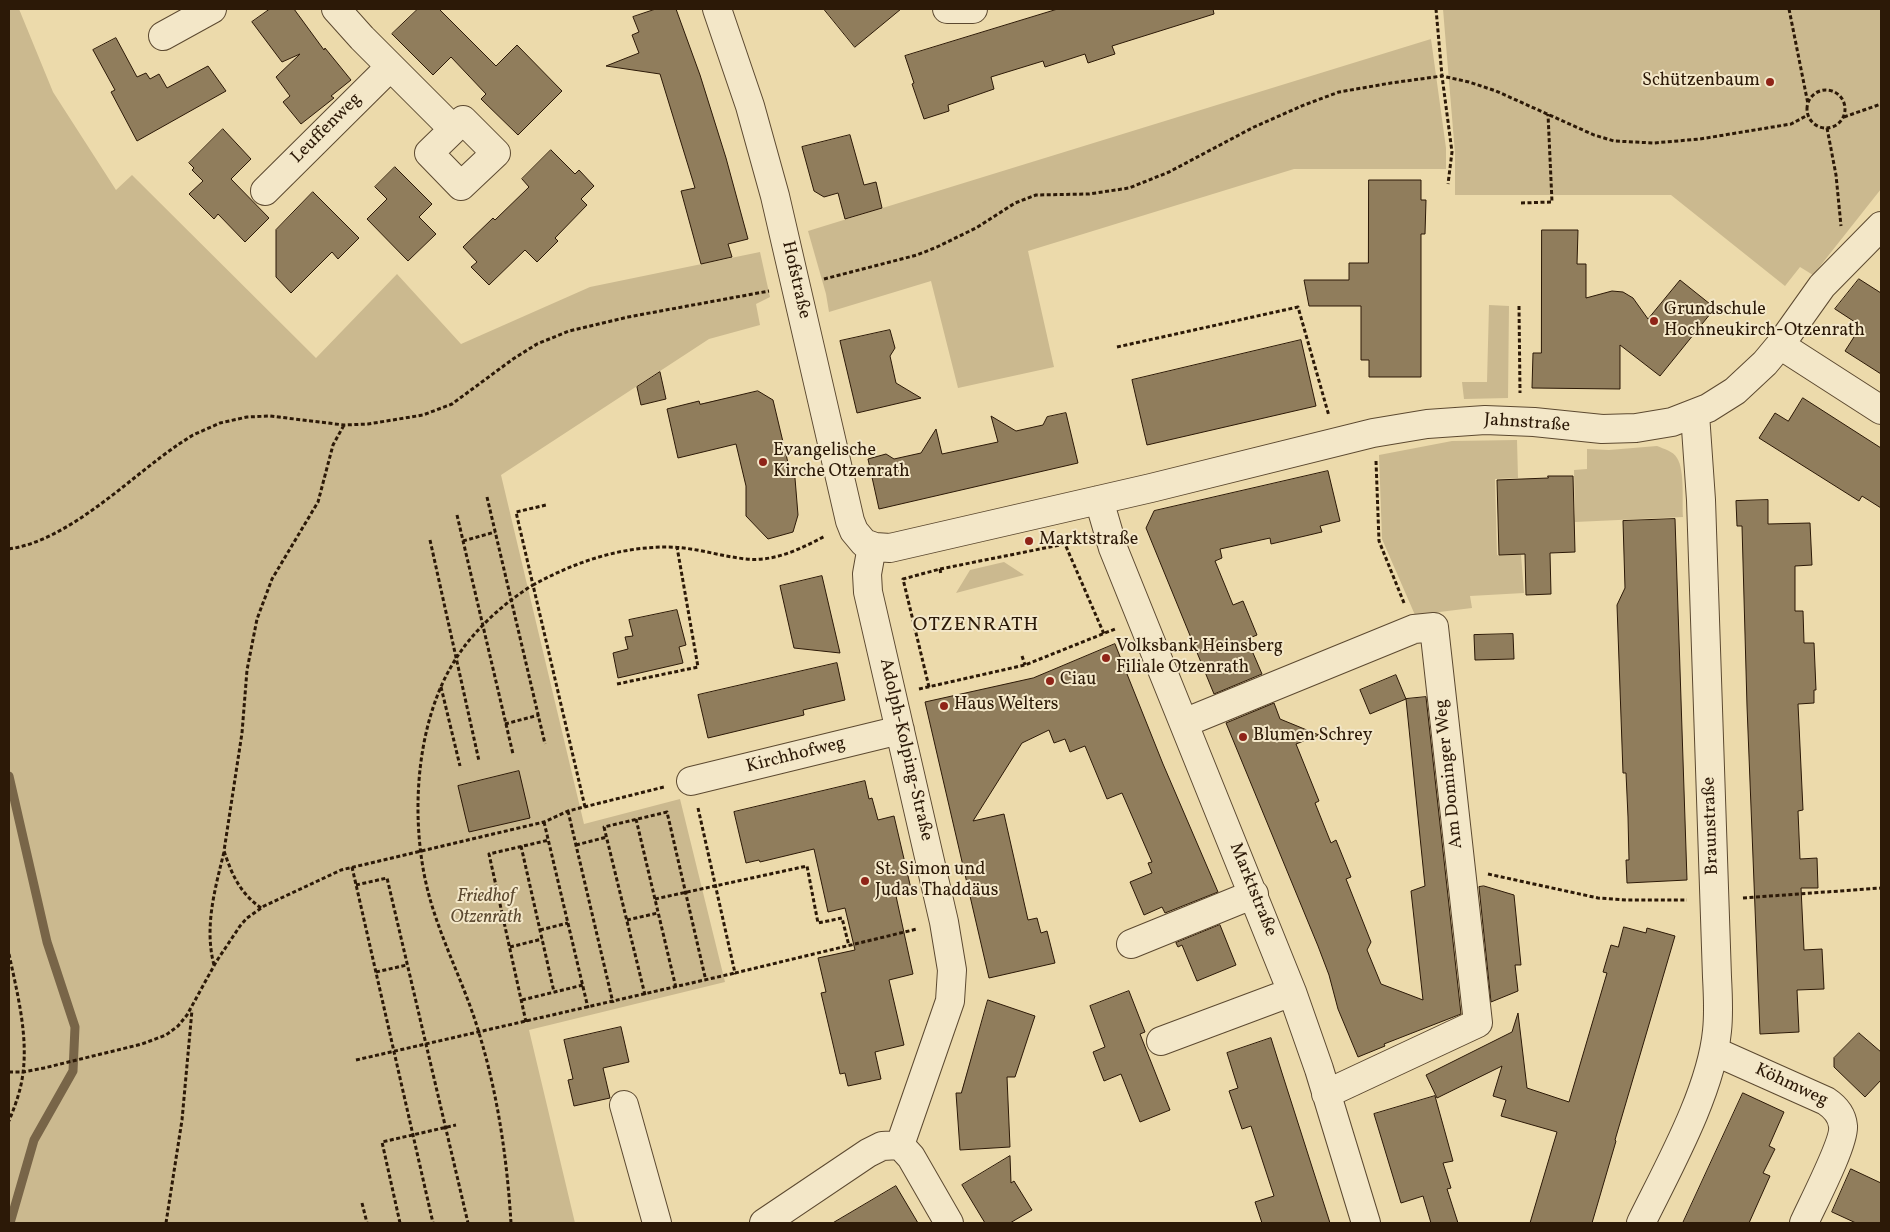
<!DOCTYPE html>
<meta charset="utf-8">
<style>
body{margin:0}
#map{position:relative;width:1890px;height:1232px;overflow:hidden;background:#ecdaab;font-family:Vollkorn,serif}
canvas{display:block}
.frame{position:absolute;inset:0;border:10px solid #2c1907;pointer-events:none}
</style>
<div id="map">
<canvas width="1890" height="1232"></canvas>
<div class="frame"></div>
</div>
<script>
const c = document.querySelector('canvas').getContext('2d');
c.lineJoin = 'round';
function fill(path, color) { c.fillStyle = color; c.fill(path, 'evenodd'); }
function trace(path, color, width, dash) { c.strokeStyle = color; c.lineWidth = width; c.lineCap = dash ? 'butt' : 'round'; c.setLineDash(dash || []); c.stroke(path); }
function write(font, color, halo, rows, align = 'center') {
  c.font = font + ' Vollkorn,serif'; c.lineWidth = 4; c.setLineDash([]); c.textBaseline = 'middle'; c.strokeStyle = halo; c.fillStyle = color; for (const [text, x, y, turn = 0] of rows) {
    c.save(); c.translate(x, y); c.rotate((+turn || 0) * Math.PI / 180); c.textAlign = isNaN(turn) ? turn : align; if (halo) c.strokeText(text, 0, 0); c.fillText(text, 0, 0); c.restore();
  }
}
fill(new Path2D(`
 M 9,9 L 19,9 L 53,92 L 116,190 L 132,175 L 316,358 L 397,274 L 461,344 L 590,287 L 760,252 L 770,297 L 756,304 L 760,325 L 709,339 L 501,475 L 584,824 L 680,799 L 725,982 L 529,1030 L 575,1223 L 9,1223 Z
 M 1443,9 L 1881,9 L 1881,189 L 1813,275 L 1800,267 L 1785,286 L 1671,195 L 1455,195 L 1455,153 Z
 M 1431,39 L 1446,148 L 1446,169 L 1294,169 L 1028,251 L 1054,367 L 958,388 L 931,281 L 829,312 L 826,294 L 808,231 Z
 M 1489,305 L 1509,306 L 1508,398 L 1464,399 L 1462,382 L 1487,382 Z
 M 1517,440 L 1518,478 L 1495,479 L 1497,555 L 1521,555 L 1524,593 L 1470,596 L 1472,608 L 1415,615 L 1382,539 L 1379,455 L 1452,441 Z
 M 1657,446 C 1664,449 1673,451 1677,458 C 1685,470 1682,502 1683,517 L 1575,522 L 1574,470 L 1587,469 L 1587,449 L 1609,450 Z
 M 1004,562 L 1024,575 L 956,593 L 970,570 Z`), '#cbb98f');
trace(new Path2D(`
 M 9,776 L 47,942 L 75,1027 L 73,1071 L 34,1140 L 10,1223`), '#786548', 9);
const building = new Path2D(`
 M 270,9 L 294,9 L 324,50 L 325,48 L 351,80 L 331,96 L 334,98 L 301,124 L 283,102 L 290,96 L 276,77 L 300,54 L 282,62 L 252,22 Z
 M 418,9 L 439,9 L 496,66 L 517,45 L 562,91 L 518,135 L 481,99 L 486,94 L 451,57 L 433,75 L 392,34 Z
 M 656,9 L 676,9 L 700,75 L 726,158 L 748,239 L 728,244 L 732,257 L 701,264 L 681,191 L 695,188 L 660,74 L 606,66 L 639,53 L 632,35 L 639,32 L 633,17 Z
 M 824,9 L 901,9 L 855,47 Z
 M 1058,9 L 1213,9 L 1214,14 L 1112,46 L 1115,54 L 1088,63 L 1085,54 L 1045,67 L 1043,61 L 991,77 L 994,89 L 948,105 L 949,111 L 924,119 L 912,84 L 914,83 L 905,56 Z
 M 116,38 L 137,77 L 146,73 L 150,79 L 159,74 L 167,88 L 208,66 L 226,91 L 137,141 L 111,92 L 115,90 L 93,50 Z
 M 223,129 L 251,159 L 231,179 L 269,218 L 245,242 L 218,214 L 214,219 L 189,194 L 203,181 L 192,170 L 194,168 L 189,163 Z
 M 850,135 L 864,185 L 876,182 L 882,208 L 845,219 L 838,193 L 824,197 L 814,191 L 802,147 Z
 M 551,150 L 575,174 L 579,170 L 594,186 L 581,199 L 587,205 L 555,238 L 558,241 L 537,262 L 525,250 L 489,285 L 471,267 L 477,262 L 463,247 L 493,218 L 495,220 L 529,187 L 522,179 Z
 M 395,167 L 432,204 L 419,217 L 436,234 L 408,261 L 367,219 L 387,199 L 375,187 Z
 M 1369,180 L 1421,180 L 1421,200 L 1426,200 L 1425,234 L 1421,234 L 1421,377 L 1369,377 L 1369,360 L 1361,360 L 1361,306 L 1309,306 L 1304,280 L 1349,280 L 1349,263 L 1368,263 Z
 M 313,192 L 359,238 L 338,259 L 332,252 L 291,293 L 276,277 L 276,230 Z
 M 1542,230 L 1578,230 L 1577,264 L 1586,264 L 1586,298 L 1612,291 L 1623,292 L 1633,298 L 1648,319 L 1680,280 L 1715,308 L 1660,376 L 1620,345 L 1620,389 L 1532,388 L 1533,353 L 1541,353 Z
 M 1859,279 L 1881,293 L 1881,374 L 1845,351 L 1861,326 L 1835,309 Z
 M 890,330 L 895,348 L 890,356 L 896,383 L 921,398 L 857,413 L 840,341 Z
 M 1301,340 L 1316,406 L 1147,445 L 1132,380 Z
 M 660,372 L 666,399 L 641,405 L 637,387 Z
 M 758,391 L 773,400 L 789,467 L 794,466 L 798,515 L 793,532 L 768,539 L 746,516 L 746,486 L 736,444 L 678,458 L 667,409 L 699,401 L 700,404 Z
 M 1803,398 L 1881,448 L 1881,508 L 1862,496 L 1859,501 L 1759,438 L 1775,413 L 1788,421 Z
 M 1066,413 L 1078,463 L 879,509 L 868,459 L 886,454 L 894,459 L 921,453 L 936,429 L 942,454 L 998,442 L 991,416 L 1016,431 L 1043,425 L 1047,417 Z
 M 1328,471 L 1340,521 L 1320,526 L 1322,532 L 1271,544 L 1270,538 L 1220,549 L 1222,558 L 1215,561 L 1233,605 L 1243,601 L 1257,635 L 1247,639 L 1262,674 L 1214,694 L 1146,528 L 1154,511 Z
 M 1548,476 L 1573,476 L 1575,552 L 1550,553 L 1551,594 L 1526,595 L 1525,554 L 1499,555 L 1497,480 L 1548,478 Z
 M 1768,500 L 1768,524 L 1810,523 L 1812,565 L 1795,566 L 1795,611 L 1803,611 L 1804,643 L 1814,643 L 1816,690 L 1814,690 L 1814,703 L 1798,704 L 1803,810 L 1798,811 L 1800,859 L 1817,858 L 1818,888 L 1801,888 L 1804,950 L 1822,949 L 1824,989 L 1797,990 L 1799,1032 L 1760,1034 L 1747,706 L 1742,526 L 1737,526 L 1736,501 Z
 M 1675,519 L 1687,880 L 1627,883 L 1626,860 L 1629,860 L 1628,817 L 1626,773 L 1623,773 L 1617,605 L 1625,588 L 1623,521 Z
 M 822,576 L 840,653 L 794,648 L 780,586 Z
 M 677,610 L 686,645 L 679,647 L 683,663 L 618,678 L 613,653 L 628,649 L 625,637 L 633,636 L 629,620 Z
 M 1513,634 L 1514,659 L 1475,660 L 1474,635 Z
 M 1115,644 L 1163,764 L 1218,892 L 1165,913 L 1162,907 L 1144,915 L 1130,882 L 1152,873 L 1148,863 L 1152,862 L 1122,793 L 1107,799 L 1085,746 L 1070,752 L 1065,739 L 1054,743 L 1049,730 L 1022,743 L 973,821 L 1004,814 L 1028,920 L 1037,918 L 1041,933 L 1047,931 L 1055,963 L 989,978 L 925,702 L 1033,678 Z
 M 837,663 L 845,700 L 803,710 L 804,715 L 708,738 L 698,695 Z
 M 1396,675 L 1406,699 L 1370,714 L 1360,690 Z
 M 1426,697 L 1461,1014 L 1384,1044 L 1385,1046 L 1358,1057 L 1338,1009 L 1329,975 L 1318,946 L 1226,723 L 1274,703 L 1280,719 L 1319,735 L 1296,744 L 1319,801 L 1315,803 L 1331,843 L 1336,840 L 1351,877 L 1346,879 L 1371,942 L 1367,950 L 1381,984 L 1423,1000 L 1411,891 L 1425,886 L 1406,699 Z
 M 519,771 L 530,818 L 469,832 L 458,786 Z
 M 865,781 L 869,799 L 872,798 L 878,820 L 894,816 L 912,893 L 896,896 L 913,974 L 889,980 L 904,1045 L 875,1052 L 881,1079 L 848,1086 L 845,1073 L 840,1074 L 821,993 L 826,992 L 818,958 L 855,950 L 845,908 L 828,912 L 814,849 L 760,862 L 759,860 L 746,863 L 734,812 Z
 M 1484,886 L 1514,895 L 1521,965 L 1515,965 L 1518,991 L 1491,1002 L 1479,887 Z
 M 1220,925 L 1236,965 L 1197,981 L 1182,945 L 1178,947 L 1176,943 Z
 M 1624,927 L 1646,933 L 1647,928 L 1675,936 L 1615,1140 L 1616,1141 L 1592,1223 L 1530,1223 L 1557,1132 L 1501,1116 L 1506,1100 L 1493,1096 L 1502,1066 L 1437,1098 L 1426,1075 L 1512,1032 L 1518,1013 L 1527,1088 L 1569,1102 L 1607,973 L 1603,972 L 1611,945 L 1618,947 Z
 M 1129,991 L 1145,1032 L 1140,1034 L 1170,1110 L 1140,1122 L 1121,1074 L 1104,1081 L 1093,1052 L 1105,1047 L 1090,1006 Z
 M 988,1000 L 1035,1016 L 1015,1077 L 1007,1077 L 1010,1147 L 960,1150 L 956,1093 L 961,1093 Z
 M 621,1027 L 629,1062 L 603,1068 L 610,1098 L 574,1106 L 568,1080 L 573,1079 L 564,1040 Z
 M 1859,1033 L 1881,1052 L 1881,1080 L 1865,1097 L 1834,1067 L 1834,1058 Z
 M 1271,1038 L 1282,1073 L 1330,1223 L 1262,1223 L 1255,1202 L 1274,1196 L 1251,1126 L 1242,1129 L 1229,1091 L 1238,1088 L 1227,1053 Z
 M 1743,1093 L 1784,1112 L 1769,1146 L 1775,1149 L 1763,1173 L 1770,1176 L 1749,1223 L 1683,1223 Z
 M 1435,1096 L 1453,1161 L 1443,1163 L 1451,1188 L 1447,1189 L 1458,1223 L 1431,1223 L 1423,1196 L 1401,1203 L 1374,1114 Z
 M 1010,1156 L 1011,1183 L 1014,1181 L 1032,1210 L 1010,1223 L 985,1223 L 962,1185 Z
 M 1851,1169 L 1881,1183 L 1881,1223 L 1856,1223 L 1832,1212 Z
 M 896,1186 L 918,1223 L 833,1223 Z`);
fill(building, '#907d5c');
trace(building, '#2c1907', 1);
const minor = new Path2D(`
 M 336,9 L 362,38 L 453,129
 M 717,9 L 750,106 L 775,196 L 850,521 L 854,531 L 864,543 L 875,547 L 890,548 L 1151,488 L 1373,433 L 1427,424 L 1485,420 L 1534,422 L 1602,429 L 1636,428 L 1672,422 L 1708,408 L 1735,391 L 1765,363 L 1780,345 L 1822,286 L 1881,226
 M 947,9 L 973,9
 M 163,36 L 212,9
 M 463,120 L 496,153 L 461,186 L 429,153 Z
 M 265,191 L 390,67
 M 1780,345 L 1881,410
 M 1099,500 L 1113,548 L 1292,992 L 1319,1069 L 1366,1223
 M 872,546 L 867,574 L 868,592 L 944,922 L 952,970 L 950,1001 L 900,1145
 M 1184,723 L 1414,629 L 1434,627 L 1478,1023 L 1326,1094
 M 691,781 L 900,730
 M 1131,944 L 1254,894
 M 1161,1041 L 1292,992
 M 1714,1051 L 1826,1101 C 1835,1107 1842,1115 1843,1126 C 1845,1142 1812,1205 1804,1223
 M 624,1105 L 657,1223
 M 900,1145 L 911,1157 L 949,1223
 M 764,1223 L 868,1153 L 882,1146 L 900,1145
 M 1641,1223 C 1668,1168 1711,1092 1717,1031 C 1719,1013 1718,995 1717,977 L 1701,500 L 1695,414`);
trace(minor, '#5c4930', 30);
trace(new Path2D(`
 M 1436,9 L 1442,76 L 1452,152 L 1448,184
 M 1789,9 L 1808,104
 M1807 109a19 19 0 1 1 38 0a19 19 0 1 1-38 0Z
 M 1844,117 L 1881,104
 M 1827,128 L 1836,175 L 1841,226
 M 1521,203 L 1552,202 L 1548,114
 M 824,279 L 917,255 L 937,247 L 976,228 L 1015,203 L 1036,195 L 1089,194 L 1129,188 L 1169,172 L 1254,127 L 1304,105 L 1339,92 L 1391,83 L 1442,76 L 1469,82 L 1496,91 L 1594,135 L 1614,141 L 1654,143 L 1700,139 L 1791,124 L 1808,115
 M 1519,306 L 1520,393
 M 1117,347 L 1298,307 L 1329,416
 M 1376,461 L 1379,541 L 1404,603
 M 487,497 L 545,744
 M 457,515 L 513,754
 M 430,540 L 479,761
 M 463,541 L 495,532
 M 9,549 C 70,540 129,478 179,444 L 193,435 L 220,423 L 247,417 L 270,416 L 344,425 L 368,424 L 423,415 L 452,404 L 513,359 L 537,344 L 569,331 L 628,317 L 769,291
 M 940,569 L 941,575
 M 1022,656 L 1025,665
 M 617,684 L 698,667 L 677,547
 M 441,687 L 460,766
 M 929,687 L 903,579 L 940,569 L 1065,544 L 1104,634
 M 919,689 L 1025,665 L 1115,629
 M 505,724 L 539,715
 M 585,807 L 533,585 C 575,562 619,547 667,547 C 694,547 719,556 746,559 C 774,562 801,549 825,536
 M 698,808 L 735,973 L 917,929
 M 568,811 L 613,1003
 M 636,819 L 676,988
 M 544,822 L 588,1008
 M 576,845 L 607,837
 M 521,846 L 554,992
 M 352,867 L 433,1223
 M 1488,874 L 1598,898 L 1627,900 L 1687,900
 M 356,885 L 387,878 L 468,1223
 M 1743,898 L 1881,888
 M 655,899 L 807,866 L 818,923 L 842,918 L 849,946
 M 261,908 C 240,893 232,875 224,851 L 242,733 L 247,670 L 257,619 L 272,579 L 318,502 L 333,445 L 344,425
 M 627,920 L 658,913
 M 540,930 L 568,923
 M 510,947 L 542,939
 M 9,954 C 17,992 28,1034 23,1073 C 21,1090 15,1106 9,1121
 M 214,965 C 204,927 215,889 224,852
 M 376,972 L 407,965
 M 645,995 L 604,827 L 667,812 L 706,981
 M 522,1000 L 583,985
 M 526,1022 L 489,854 L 549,840
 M 356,1060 L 735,973
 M 9,1072 L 23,1072 L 44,1068 L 142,1044 L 166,1035 L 178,1026 L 187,1015 L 216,962 L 240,926 L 247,918 L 264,906 L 341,870 L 544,822 L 568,811 L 664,787
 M 362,1203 L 367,1223
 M 166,1223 L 182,1120 L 192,1010
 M 400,1223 L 382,1142 L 456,1125
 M 511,1223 C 507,1159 498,1095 479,1033 C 466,988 443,945 430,899 C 409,825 414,722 457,657 C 475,629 505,602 533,585 L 516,512 L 546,505`), '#2c1907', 3, [4, 2.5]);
trace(minor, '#f3e7c8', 28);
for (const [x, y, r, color] of [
 [1770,82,5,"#8f2418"],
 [1654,321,5,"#8f2418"],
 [763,462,5,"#8f2418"],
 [1029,541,5,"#8f2418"],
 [1106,658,5,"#8f2418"],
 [1050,681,5,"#8f2418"],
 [944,706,5,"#8f2418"],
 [1243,737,5,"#8f2418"],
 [865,881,5,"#8f2418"]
]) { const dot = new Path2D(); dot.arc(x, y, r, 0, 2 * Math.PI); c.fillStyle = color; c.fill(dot); trace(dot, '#f3e7c8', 2); }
write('18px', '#2c1907', '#f3e7c8', [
 ["Schützenbaum",1760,82,"right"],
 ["Grundschule",1664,311],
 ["Hochneukirch-Otzenrath",1664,332],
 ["Evangelische",773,452],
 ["Kirche Otzenrath",773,473],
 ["Marktstraße",1039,541],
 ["Volksbank Heinsberg",1116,648],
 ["Filiale Otzenrath",1116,669],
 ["Ciau",1060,681],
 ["Haus Welters",954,706],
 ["Blumen Schrey",1253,737],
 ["St. Simon und",875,871],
 ["Judas Thaddäus",875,892]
], 'left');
write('18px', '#2c1907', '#f3e7c8', [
 ["Leuffenweg",327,129,-45],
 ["Hofstraße",795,280,77],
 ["Jahnstraße",1527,424,4],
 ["Adolph-Kolping-Straße",905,750,77],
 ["Kirchhofweg",796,756,-14],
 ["Am Dominger Weg",1450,774,-96],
 ["Braunstraße",1712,826,-92],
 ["Marktstraße",1252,890,68],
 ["Köhmweg",1791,1086,25]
]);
write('italic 18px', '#5c4930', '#f3e7c8', [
 ["Friedhof",486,898],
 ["Otzenrath",486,919]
]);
c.letterSpacing = '1px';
write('20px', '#2c1907', '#f3e7c8', [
 ["OTZENRATH",976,626]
]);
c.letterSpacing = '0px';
</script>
